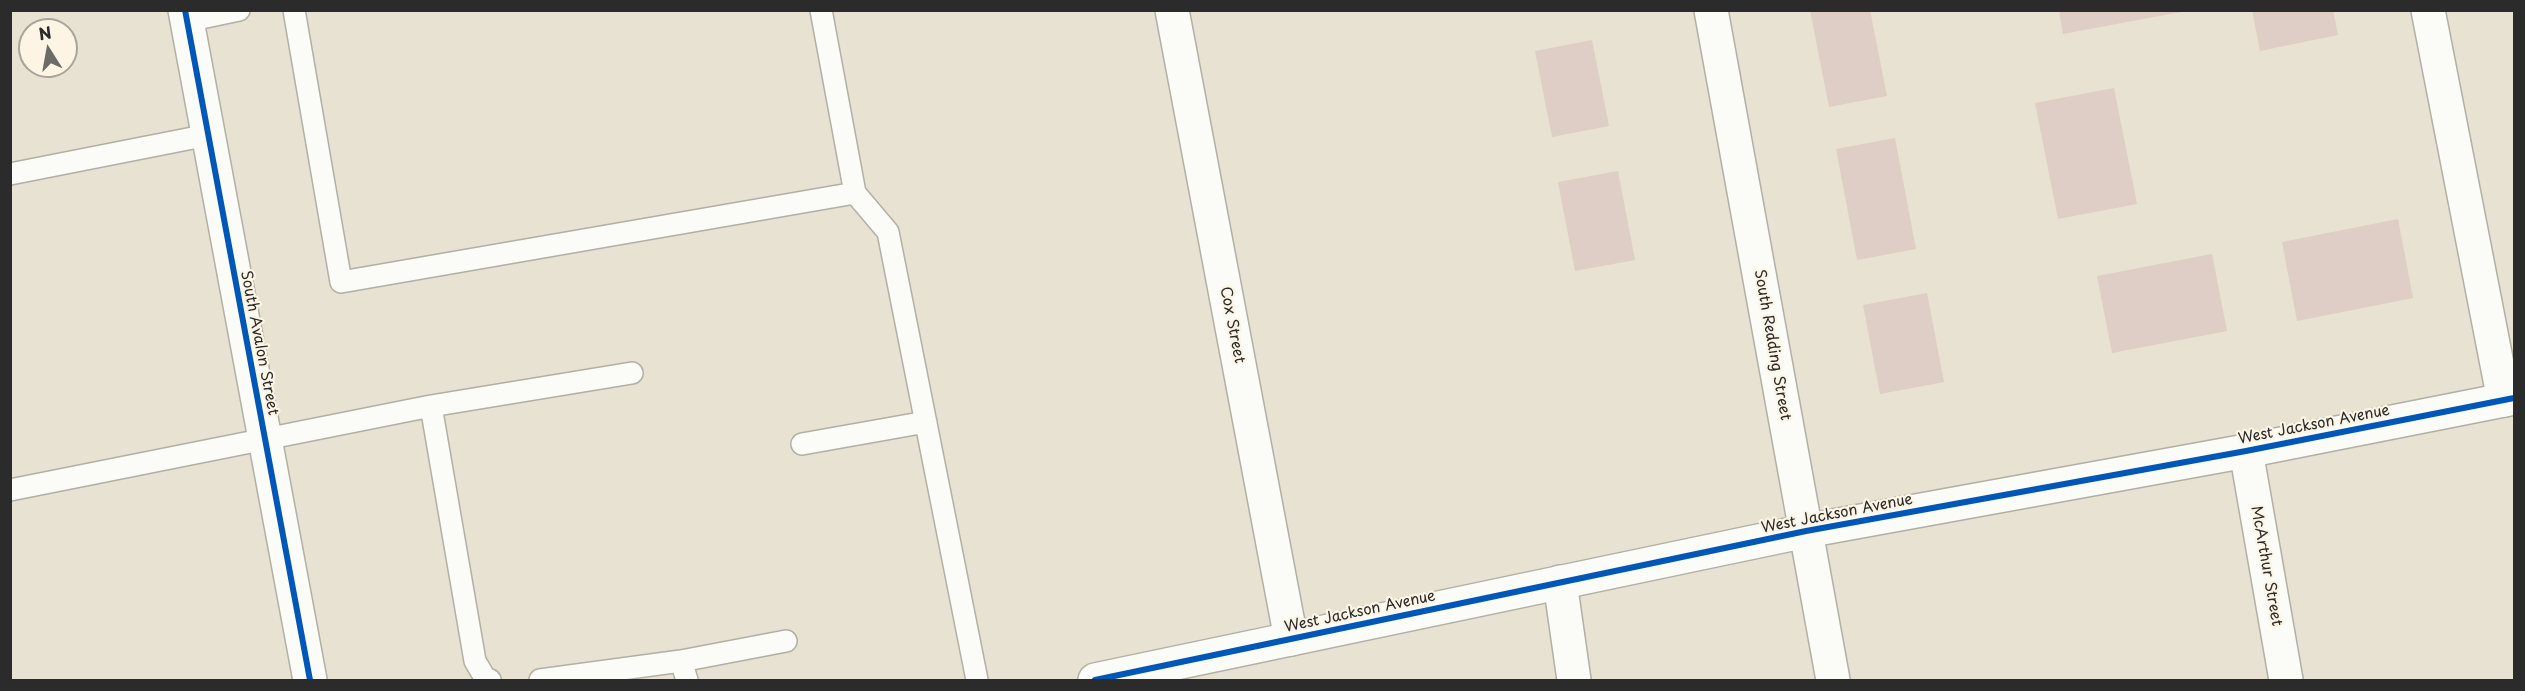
<!DOCTYPE html>
<style>
body{margin:0}
#map{position:relative;width:2525px;height:691px;overflow:hidden;background:#e7e2d1;font-family:"Playpen Sans",sans-serif}
canvas{display:block}
.frame{position:absolute;inset:0;border:12px solid #2b2b2b;pointer-events:none}
.north{position:absolute;left:18px;top:18px;width:60px;height:60px;box-sizing:border-box;background:#fcf5e5;border:2px solid #a8a49b;border-radius:50%;rotate:349deg;font-size:16px;font-weight:700;line-height:24px;text-align:center;color:#2b2b2b}
.north::after{content:'';display:block;margin:auto;width:21px;height:27px;background:#6d6b65;clip-path:polygon(50% 0,100% 100%,50% 72%,0 100%)}
</style>
<div id="map">
<canvas width="2525" height="691"></canvas>
<div class="frame"></div>
<div class="north">N</div>
</div>
<script>
const c = document.querySelector('canvas').getContext('2d');
c.lineJoin = 'round';
function fill(path, color) { c.fillStyle = color; c.fill(path, 'evenodd'); }
function trace(path, color, width, dash) { c.strokeStyle = color; c.lineWidth = width; c.lineCap = dash ? 'butt' : 'round'; c.setLineDash(dash || []); c.stroke(path); }
function write(font, color, halo, rows, align = 'center') {
  c.font = font + ' "Playpen Sans",sans-serif'; c.lineWidth = 4.5; c.setLineDash([]); c.textBaseline = 'middle'; c.strokeStyle = halo; c.fillStyle = color; for (const [text, x, y, turn = 0] of rows) {
    c.save(); c.translate(x, y); c.rotate((+turn || 0) * Math.PI / 180); c.textAlign = isNaN(turn) ? turn : align; if (halo) c.strokeText(text, 0, 0); c.fillText(text, 0, 0); c.restore();
  }
}
fill(new Path2D(`
 M 1810,10 L 1870,10 L 1887,96 L 1829,107 Z
 M 2059,10 L 2180,10 L 2181,12 L 2063,34 Z
 M 2252,10 L 2333,10 L 2338,35 L 2260,51 Z
 M 1592,40 L 1609,126 L 1552,137 L 1535,51 Z
 M 2114,88 L 2137,204 L 2058,219 L 2035,103 Z
 M 1895,138 L 1916,249 L 1857,260 L 1836,149 Z
 M 1618,171 L 1635,260 L 1575,271 L 1558,182 Z
 M 2398,219 L 2413,298 L 2297,321 L 2282,242 Z
 M 2212,254 L 2227,331 L 2112,353 L 2097,276 Z
 M 1927,293 L 1944,382 L 1880,394 L 1863,305 Z`), '#decec6');
const service = new Path2D(`
 M 294,10 L 341,282 L 855,193 L 821,10
 M 187,21 L 239,10
 M 10,174 L 208,135
 M 855,193 L 888,232 L 977,680
 M 431,406 L 632,373
 M 802,444 L 926,422
 M 10,490 L 431,406 L 475,661 L 485,678 L 490,680
 M 681,661 L 786,641
 M 540,680 L 681,661 L 687,680`);
const minor = new Path2D(`
 M 1172,10 L 1291,639
 M 1711,10 L 1833,680
 M 2428,10 L 2504,400
 M 2246,451 L 2286,680
 M 1560,582 L 1574,680`);
const tertiary = new Path2D(`
 M 185,10 L 310,680
 M 1095,680 L 1806,531 L 2246,451 L 2514,398`);
trace(service, '#b2afa4', 24);
trace(minor, '#b2afa4', 36);
trace(tertiary, '#b2afa4', 36);
trace(service, '#fbfbf8', 21);
trace(minor, '#fbfbf8', 33);
trace(tertiary, '#fbfbf8', 33);
trace(new Path2D(`
 M 185,10 L 310,680
 M 1095,680 L 1806,531 L 2246,451 L 2514,398`), '#0057b8', 6);
write('15px', '#2b2b2b', '#fcf5e5', [
 ["Cox Street",1232,325,79],
 ["South Avalon Street",259,343,79],
 ["South Redding Street",1772,345,80],
 ["West Jackson Avenue",2314,425,-11],
 ["West Jackson Avenue",1837,514,-11],
 ["McArthur Street",2266,566,80],
 ["West Jackson Avenue",1360,612,-12]
]);
</script>
